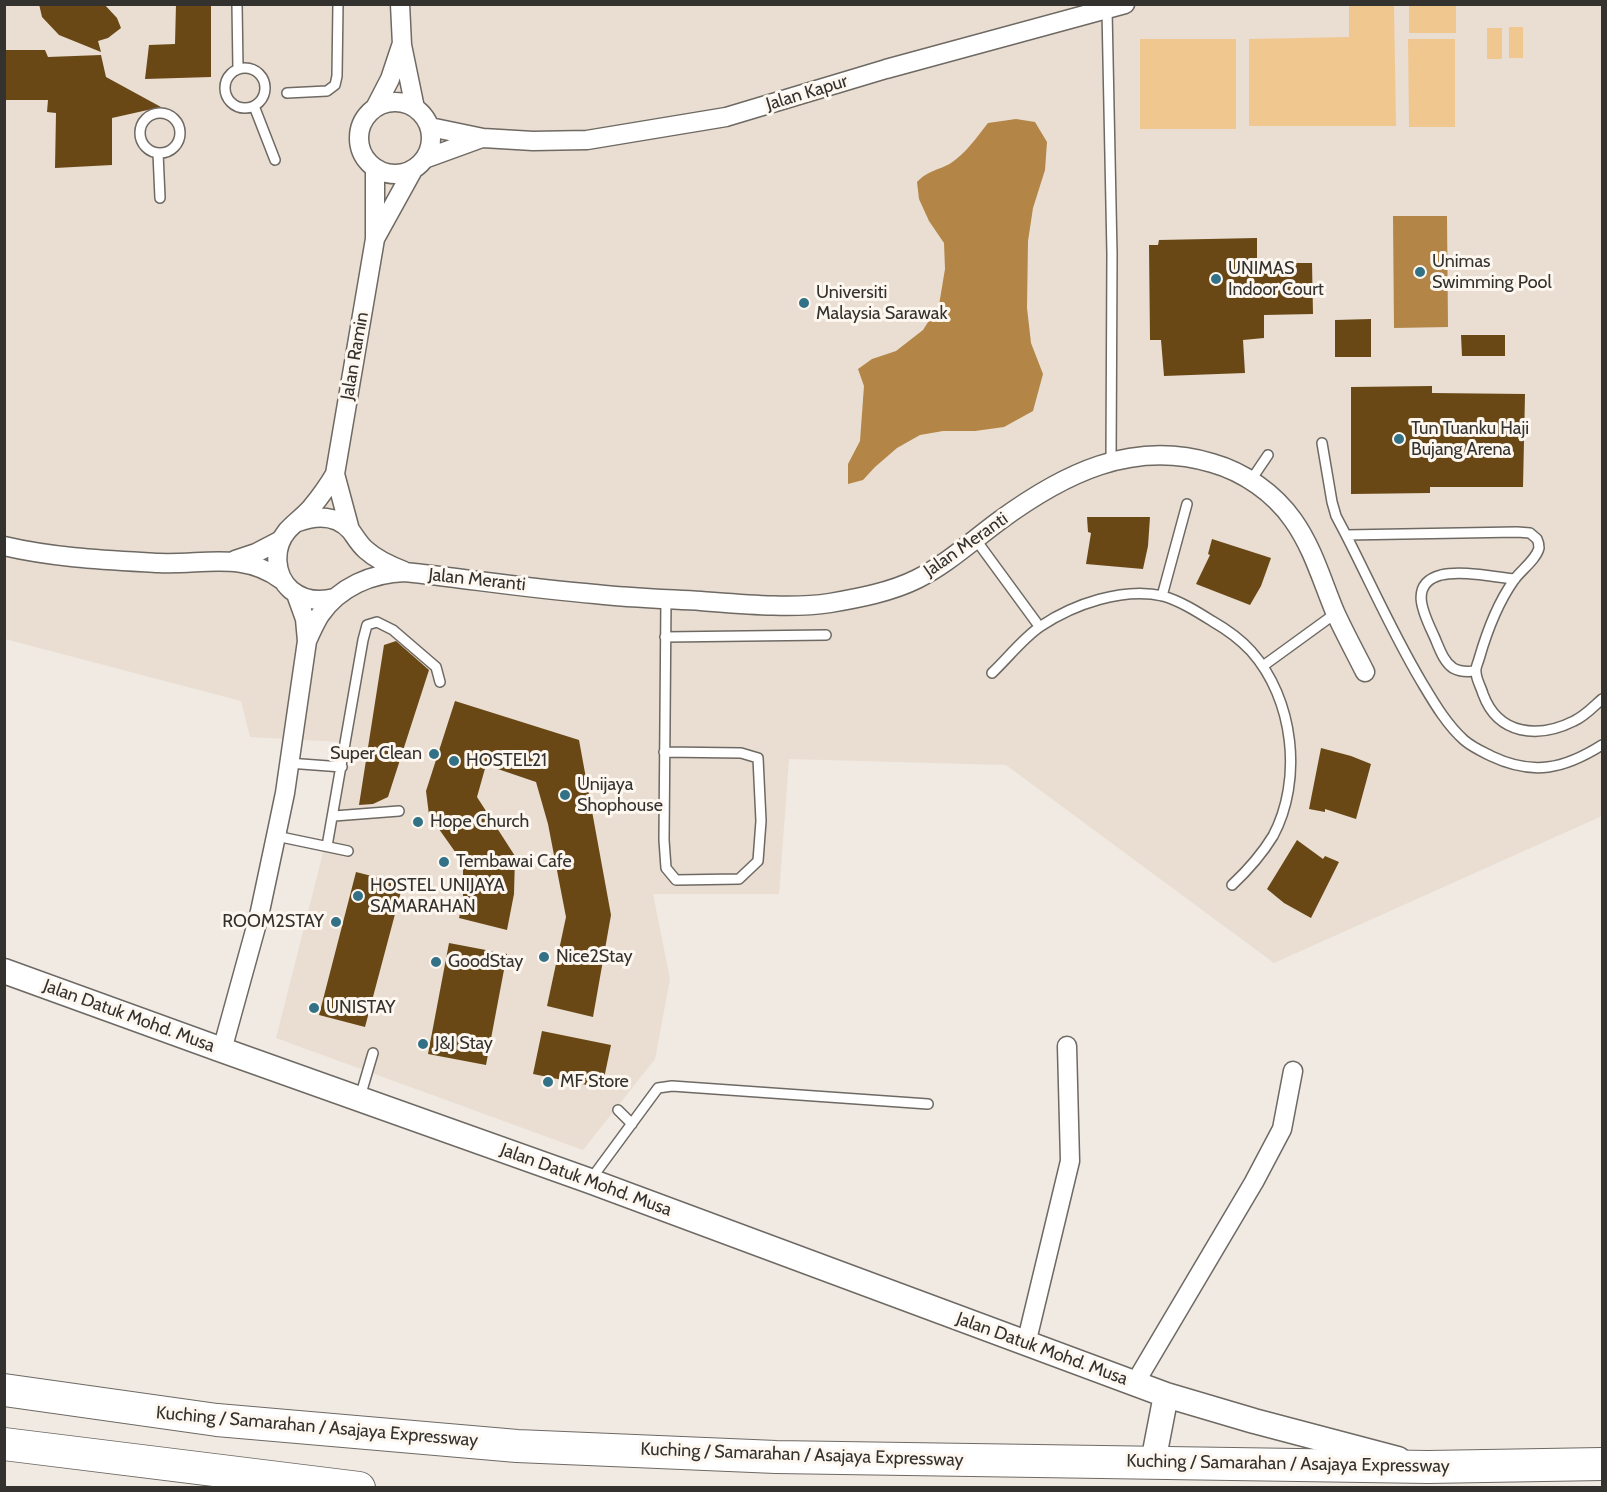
<!DOCTYPE html>
<style>
body{margin:0}
#map{position:relative;width:1607px;height:1492px;overflow:hidden;background:#f0eae3;font-family:Cabin,sans-serif}
canvas{display:block}
.frame{position:absolute;inset:0;border:6px solid #34322f;pointer-events:none}
</style>
<div id="map">
<canvas width="1607" height="1492"></canvas>
<div class="frame"></div>
</div>
<script>
const c = document.querySelector('canvas').getContext('2d');
c.lineJoin = 'round';
function fill(path, color) { c.fillStyle = color; c.fill(path, 'evenodd'); }
function trace(path, color, width, dash) { c.strokeStyle = color; c.lineWidth = width; c.lineCap = dash ? 'butt' : 'round'; c.setLineDash(dash || []); c.stroke(path); }
function write(font, color, halo, rows, align = 'center') {
  c.font = font + ' Cabin,sans-serif'; c.lineWidth = 6; c.setLineDash([]); c.textBaseline = 'middle'; c.strokeStyle = halo; c.fillStyle = color; for (const [text, x, y, turn = 0] of rows) {
    c.save(); c.translate(x, y); c.rotate((+turn || 0) * Math.PI / 180); c.textAlign = isNaN(turn) ? turn : align; if (halo) c.strokeText(text, 0, 0); c.fillText(text, 0, 0); c.restore();
  }
}
fill(new Path2D(`
 M 4,5 L 1602,5 L 1602,816 L 1274,963 L 1006,765 L 789,759 L 779,894 L 653,894 L 670,979 L 655,1059 L 583,1150 L 276,1038 L 322,857 L 340,742 L 250,737 L 241,701 L 5,639 Z`), '#e9ded1');
fill(new Path2D(`
 M 1349,5 L 1394,5 L 1396,126 L 1249,126 L 1249,39 L 1349,37 Z
 M 1409,5 L 1456,5 L 1456,33 L 1409,33 Z
 M 1509,27 L 1523,27 L 1523,58 L 1509,58 Z
 M 1487,28 L 1502,28 L 1502,59 L 1487,59 Z
 M 1140,39 L 1236,39 L 1236,129 L 1140,129 Z
 M 1408,39 L 1455,39 L 1455,127 L 1409,127 Z`), '#f1c790');
fill(new Path2D(`
 M 1016,119 L 1035,122 L 1047,142 L 1045,170 L 1033,208 L 1028,241 L 1027,308 L 1031,343 L 1043,374 L 1033,411 L 1004,427 L 975,431 L 943,431 L 920,435 L 897,448 L 875,467 L 863,480 L 848,484 L 848,464 L 860,441 L 864,386 L 858,369 L 872,359 L 896,351 L 923,330 L 939,305 L 945,269 L 944,243 L 929,221 L 919,199 L 917,182 C 930,169 938,171 951,163 C 966,153 977,137 988,123 Z
 M 1393,216 L 1447,216 L 1448,327 L 1394,328 Z`), '#b38546');
fill(new Path2D(`
 M 39,4 L 104,4 L 117,18 L 121,28 L 108,38 L 98,41 L 101,52 L 59,35 L 42,17 Z
 M 176,4 L 211,4 L 211,77 L 145,79 L 149,45 L 175,44 Z
 M 4,50 L 45,50 L 48,57 L 101,55 L 106,77 L 161,107 L 112,118 L 112,165 L 55,168 L 56,113 L 47,112 L 48,100 L 4,100 Z
 M 1257,238 L 1257,263 L 1312,263 L 1313,314 L 1264,315 L 1264,338 L 1243,340 L 1245,373 L 1164,376 L 1161,340 L 1150,340 L 1149,245 L 1158,245 L 1159,240 Z
 M 1371,319 L 1371,357 L 1335,357 L 1335,320 Z
 M 1461,335 L 1505,335 L 1505,356 L 1462,356 Z
 M 1432,386 L 1432,393 L 1525,394 L 1523,487 L 1430,487 L 1430,493 L 1351,494 L 1351,387 Z
 M 1087,517 L 1150,517 L 1148,546 L 1143,569 L 1086,564 L 1091,533 L 1088,532 Z
 M 1212,539 L 1271,558 L 1261,586 L 1250,605 L 1196,584 L 1210,555 L 1208,554 Z
 M 396,641 L 429,670 L 388,797 L 373,804 L 359,805 L 384,645 Z
 M 455,701 L 579,740 L 611,915 L 593,1017 L 547,1006 L 566,917 L 548,824 L 536,782 L 486,765 L 477,797 L 515,856 L 514,894 L 507,930 L 459,918 L 463,898 L 463,863 L 429,815 L 426,791 Z
 M 1321,748 L 1351,756 L 1371,764 L 1356,819 L 1325,809 L 1325,812 L 1309,809 Z
 M 1297,840 L 1323,859 L 1325,856 L 1339,862 L 1311,918 L 1284,903 L 1267,889 Z
 M 356,872 L 403,884 L 365,1027 L 319,1015 Z
 M 449,943 L 507,954 L 486,1065 L 428,1054 Z
 M 542,1031 L 611,1045 L 602,1088 L 533,1074 Z`), '#694816');
const lane = new Path2D(`
 M 237,4 L 238,69
 M 1107,10 L 1112,254 L 1111,461
 M225 88a20 20 0 1 1 40 0a20 20 0 1 1-40 0Z
 M 287,93 L 327,91 L 335,85 L 337,76 L 338,4
 M 254,106 L 275,160
 M140 133a20 20 0 1 1 40 0a20 20 0 1 1-40 0Z
 M 158,153 L 160,198
 M 1322,443 L 1332,502 L 1336,516 L 1346,535 L 1517,532 L 1530,533 L 1537,539 C 1538,541 1539,546 1539,548 C 1536,560 1520,571 1514,580 C 1497,604 1487,631 1479,659 C 1478,663 1475,668 1476,672 C 1476,679 1481,687 1483,694 C 1498,735 1538,739 1574,721 C 1585,716 1593,707 1602,699
 M 1251,480 L 1268,455
 M 1346,535 C 1371,584 1393,634 1421,681 C 1433,701 1446,724 1464,740 C 1472,747 1481,751 1491,756 C 1533,776 1564,769 1602,745
 M 976,540 L 1039,626
 M 1162,596 L 1187,504
 M 665,637 L 826,635
 M 1263,666 L 1336,613
 M 1475,671 C 1467,672 1460,672 1453,668 C 1443,661 1439,647 1434,636 C 1425,616 1407,584 1441,575 C 1462,570 1493,577 1515,579
 M 992,673 C 1007,659 1024,637 1041,626 C 1074,604 1123,587 1163,596 C 1180,601 1196,611 1212,621 C 1226,629 1240,639 1251,651 C 1294,699 1303,780 1273,836 C 1262,854 1248,870 1232,885
 M 664,752 L 741,753 L 758,758 L 761,821 L 758,861 L 739,879 L 676,880 L 666,868 L 664,840 L 666,599
 M 288,763 L 342,767
 M 334,816 L 399,811
 M 276,836 L 348,851
 M 327,846 L 363,640 L 367,625 L 377,622 L 393,630 L 436,667 L 440,682
 M 360,1097 L 373,1053
 M 618,1110 L 632,1124
 M 591,1179 L 658,1088 L 672,1086 L 928,1104`);
const street = new Path2D(`
 M 400,4 L 402,45 L 415,108
 M359 138a36 36 0 1 1 72 0a36 36 0 1 1-72 0Z
 M 375,108 L 390,79 L 401,46
 M 430,127 L 483,138 L 533,141 L 587,140 L 726,117 L 886,69 L 1125,4
 M 427,158 L 482,138
 M 376,237 L 413,170
 M 335,474 L 350,530
 M 298,522 C 317,515 337,515 351,531 C 356,538 360,545 366,550 C 377,560 391,566 404,571
 M 4,546 C 55,558 107,560 159,563 C 204,565 243,551 282,580
 M 235,560 L 256,553 L 281,540
 M 335,598 C 319,602 304,601 291,590 C 274,575 273,548 287,531 C 294,523 303,517 311,508 C 320,497 328,486 335,474 L 375,239 L 375,169
 M 307,641 C 311,632 315,623 320,615 C 339,587 372,573 405,572 C 469,579 532,589 595,594 C 630,598 666,599 701,601 C 741,604 792,609 830,603 C 859,598 891,592 917,579 C 947,564 972,541 999,521 C 1063,474 1132,439 1212,463 C 1244,472 1274,493 1293,520 C 1313,548 1322,581 1335,612 C 1344,632 1355,652 1365,672
 M 222,1050 L 259,916 L 276,836 L 285,793 L 307,641 L 305,619 L 296,594
 M 1026,1344 L 1070,1161 L 1067,1046
 M 1135,1383 L 1254,1182 L 1282,1129 L 1293,1071`);
const secondary = new Path2D(`
 M 4,971 L 222,1050 L 590,1181 L 1166,1395 L 1254,1421 L 1398,1459
 M 1153,1462 L 1166,1395`);
const highway = new Path2D(`
 M 4,1390 L 217,1420 L 517,1446 L 776,1457 L 1428,1467 L 1602,1464
 M 4,1444 L 359,1488`);
trace(lane, '#6e6963', 12);
trace(street, '#6e6963', 21);
trace(secondary, '#6e6963', 27);
trace(highway, '#6e6963', 34);
trace(lane, '#fff', 9);
trace(street, '#fff', 18);
trace(secondary, '#fff', 24);
trace(highway, '#fff', 32);
for (const [x, y, r, color] of [
 [1420,272,6,"#337187"],
 [1216,279,6,"#337187"],
 [804,303,6,"#337187"],
 [1399,439,6,"#337187"],
 [434,754,6,"#337187"],
 [454,761,6,"#337187"],
 [565,795,6,"#337187"],
 [418,822,6,"#337187"],
 [444,862,6,"#337187"],
 [358,896,6,"#337187"],
 [336,922,6,"#337187"],
 [544,957,6,"#337187"],
 [436,962,6,"#337187"],
 [314,1008,6,"#337187"],
 [423,1044,6,"#337187"],
 [548,1082,6,"#337187"]
]) { const dot = new Path2D(); dot.arc(x, y, r, 0, 2 * Math.PI); c.fillStyle = color; c.fill(dot); trace(dot, '#fdf7f0', 2); }
write('18px', '#34322f', '#fdf7f0', [
 ["Jalan Kapur",807,93,-17],
 ["Jalan Ramin",355,356,-80],
 ["Jalan Meranti",966,545,-35],
 ["Jalan Meranti",477,580,6],
 ["Jalan Datuk Mohd. Musa",129,1016,20],
 ["Jalan Datuk Mohd. Musa",586,1180,20],
 ["Jalan Datuk Mohd. Musa",1042,1349,20],
 ["Kuching / Samarahan / Asajaya Expressway",317,1427,5],
 ["Kuching / Samarahan / Asajaya Expressway",802,1455,2],
 ["Kuching / Samarahan / Asajaya Expressway",1288,1464,1]
]);
write('18px', '#34322f', '#fdf7f0', [
 ["Unimas",1432,262],
 ["Swimming Pool",1432,283],
 ["UNIMAS",1228,269],
 ["Indoor Court",1228,290],
 ["Universiti",816,293],
 ["Malaysia Sarawak",816,314],
 ["Tun Tuanku Haji",1411,429],
 ["Bujang Arena",1411,450],
 ["Super Clean",422,754,"right"],
 ["HOSTEL21",466,761],
 ["Unijaya",577,785],
 ["Shophouse",577,806],
 ["Hope Church",430,822],
 ["Tembawai Cafe",456,862],
 ["HOSTEL UNIJAYA",370,886],
 ["SAMARAHAN",370,907],
 ["ROOM2STAY",324,922,"right"],
 ["Nice2Stay",556,957],
 ["GoodStay",448,962],
 ["UNISTAY",326,1008],
 ["J&J Stay",435,1044],
 ["MF Store",560,1082]
], 'left');
</script>
